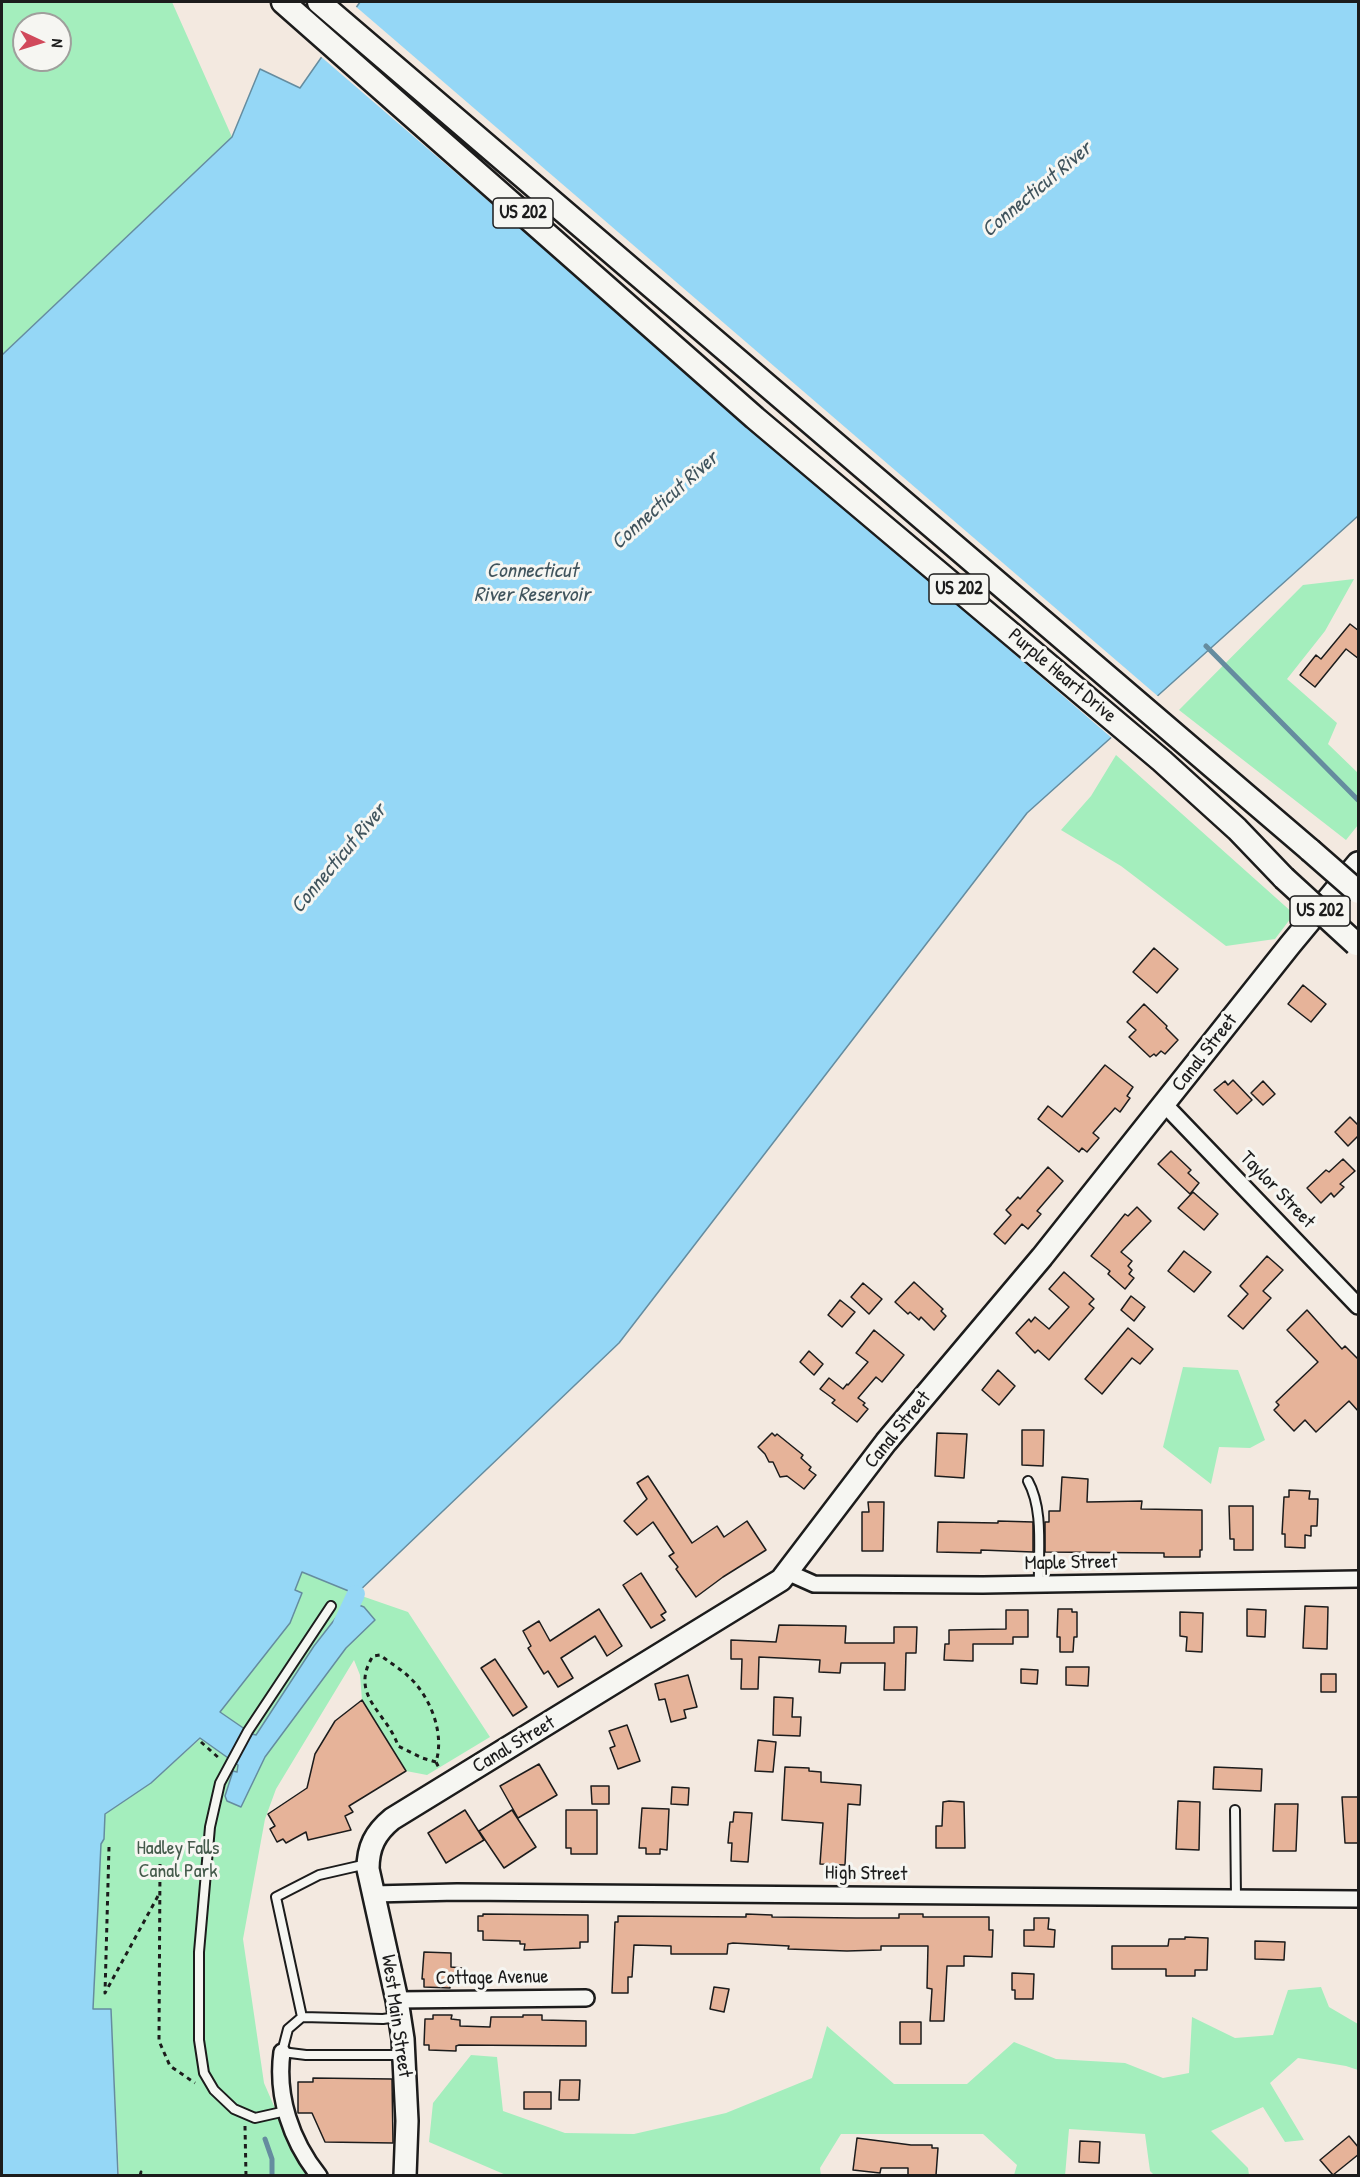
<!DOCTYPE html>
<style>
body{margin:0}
#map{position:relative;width:1360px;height:2177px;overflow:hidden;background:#f3e9e0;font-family:"Patrick Hand",sans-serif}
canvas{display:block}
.frame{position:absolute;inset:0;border:3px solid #1c1c1c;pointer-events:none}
.north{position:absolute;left:12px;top:12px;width:60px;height:60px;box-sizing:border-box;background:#f6f6f2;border:2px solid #9f9f9c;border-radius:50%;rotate:94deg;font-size:16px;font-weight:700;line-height:24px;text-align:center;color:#1c1c1c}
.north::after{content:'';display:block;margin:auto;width:21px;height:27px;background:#d1495b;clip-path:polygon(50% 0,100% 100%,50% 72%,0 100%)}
</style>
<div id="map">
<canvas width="1360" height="2177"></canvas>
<div class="frame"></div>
<div class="north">N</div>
</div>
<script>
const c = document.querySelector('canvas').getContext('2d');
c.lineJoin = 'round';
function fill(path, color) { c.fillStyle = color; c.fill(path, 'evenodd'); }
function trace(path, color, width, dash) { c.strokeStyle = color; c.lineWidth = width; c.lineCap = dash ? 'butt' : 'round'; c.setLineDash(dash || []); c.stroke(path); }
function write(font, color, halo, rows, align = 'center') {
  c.font = font + ' "Patrick Hand",sans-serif'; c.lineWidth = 6; c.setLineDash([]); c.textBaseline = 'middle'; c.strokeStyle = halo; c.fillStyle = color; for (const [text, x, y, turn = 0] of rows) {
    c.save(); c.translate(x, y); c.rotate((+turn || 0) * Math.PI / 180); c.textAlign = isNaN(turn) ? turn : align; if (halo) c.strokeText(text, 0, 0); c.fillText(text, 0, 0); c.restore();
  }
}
fill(new Path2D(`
 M 2,2 L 172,2 L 232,137 L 2,355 ZM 24,24 L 60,24 L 60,60 L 24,60 Z
 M 1354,579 L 1325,631 L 1287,679 L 1337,723 L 1328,744 L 1358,773 L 1358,825 L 1346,840 L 1179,710 L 1303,585 Z
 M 1116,755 L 1294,914 L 1275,939 L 1226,946 L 1121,866 L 1061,830 L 1091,796 Z
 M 1183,1367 L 1238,1370 L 1265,1440 L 1250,1448 L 1219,1447 L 1211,1484 L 1163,1447 Z
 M 302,1571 L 356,1594 L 408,1612 L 490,1737 L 427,1775 L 406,1771 L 362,1700 L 360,1675 L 354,1660 L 276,1789 L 265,1819 L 243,1939 L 264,2083 L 301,2168 L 308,2175 L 119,2175 L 111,2010 L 93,2010 L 101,1844 L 104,1839 L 105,1814 L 151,1783 L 199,1740 L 301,1592 L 294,1590 Z
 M 1321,1987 L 1329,2007 L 1358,2024 L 1358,2070 L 1346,2066 L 1298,2058 L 1270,2083 L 1304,2140 L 1285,2142 L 1263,2107 L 1211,2131 L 1248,2168 L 1249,2175 L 1154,2175 L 1150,2171 L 1145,2134 L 1069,2129 L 1065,2176 L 1014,2175 L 1017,2165 L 983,2134 L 841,2134 L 820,2168 L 821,2176 L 506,2175 L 429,2142 L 433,2103 L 471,2055 L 497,2057 L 503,2111 L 565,2133 L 634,2134 L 726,2113 L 812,2078 L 827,2026 L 894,2084 L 967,2084 L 1014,2042 L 1056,2059 L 1125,2063 L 1163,2078 L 1189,2073 L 1192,2017 L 1235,2038 L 1273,2035 L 1288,1990 Z`), '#a4eebd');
const water = new Path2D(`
 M 360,2 L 1358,2 L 1358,516 L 1027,813 L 619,1343 L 356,1594 L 302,1572 L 295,1590 L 302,1593 L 290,1623 L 220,1712 L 252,1734 L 256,1735 L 314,1646 L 349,1601 L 364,1607 L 375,1620 L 346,1648 L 265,1757 L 241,1807 L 227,1801 L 225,1796 L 233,1771 L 237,1772 L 238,1765 L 200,1738 L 151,1783 L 105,1814 L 104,1839 L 101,1844 L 93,2009 L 111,2009 L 118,2175 L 2,2176 L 2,355 L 232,137 L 260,69 L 300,88 Z`);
fill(water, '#95d7f6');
trace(water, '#658c9f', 1.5);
fill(new Path2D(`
 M 354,5 L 1160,698 L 1113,739 L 319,55 Z`), '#f3e9e0');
trace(new Path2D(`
 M 1206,646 L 1358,800
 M 265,2139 L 272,2159 L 272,2176`), '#658c9f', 5);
trace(new Path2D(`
 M 342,1624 L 356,1594`), '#95d7f6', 18);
const building = new Path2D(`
 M 1350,624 L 1359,631 L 1359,659 L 1346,649 L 1315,687 L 1300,675 L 1316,655 L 1321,659 Z
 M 1154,948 L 1178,969 L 1157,993 L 1133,972 Z
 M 1303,985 L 1326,1004 L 1311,1022 L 1288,1004 Z
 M 1144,1004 L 1167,1026 L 1166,1028 L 1178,1040 L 1165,1054 L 1161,1051 L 1156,1056 L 1154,1054 L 1150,1057 L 1129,1037 L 1136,1030 L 1127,1022 Z
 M 1105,1065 L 1133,1087 L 1127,1096 L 1130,1098 L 1120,1112 L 1115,1108 L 1093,1133 L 1099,1138 L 1087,1152 L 1082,1148 L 1079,1152 L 1038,1119 L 1048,1106 L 1062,1117 Z
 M 1233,1080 L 1252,1100 L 1237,1114 L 1214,1090 L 1225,1081 L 1228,1085 Z
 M 1263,1081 L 1275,1094 L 1263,1105 L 1251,1093 Z
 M 1350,1117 L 1359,1126 L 1359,1135 L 1348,1146 L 1335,1132 Z
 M 1171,1151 L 1191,1170 L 1188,1173 L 1199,1183 L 1190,1194 L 1158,1164 Z
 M 1343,1159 L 1355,1171 L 1340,1184 L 1344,1187 L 1334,1197 L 1331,1193 L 1321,1203 L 1307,1188 L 1326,1170 L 1329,1172 Z
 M 1048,1167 L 1063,1181 L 1037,1211 L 1041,1214 L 1028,1229 L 1022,1224 L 1005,1244 L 994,1234 L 1011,1215 L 1006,1210 L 1018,1197 L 1020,1199 Z
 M 1193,1192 L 1218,1214 L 1204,1230 L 1178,1208 Z
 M 1137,1207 L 1151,1221 L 1121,1252 L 1132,1261 L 1128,1266 L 1132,1270 L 1129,1274 L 1134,1278 L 1125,1289 L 1108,1274 L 1110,1271 L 1091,1256 L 1125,1214 L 1128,1216 Z
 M 1184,1251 L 1211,1272 L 1194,1292 L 1168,1271 Z
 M 1267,1256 L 1283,1270 L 1263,1291 L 1271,1298 L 1243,1329 L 1228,1316 L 1248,1294 L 1240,1286 Z
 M 1064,1272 L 1094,1299 L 1089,1304 L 1094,1308 L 1049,1360 L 1038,1350 L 1035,1353 L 1016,1333 L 1029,1319 L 1031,1322 L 1035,1317 L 1049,1329 L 1069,1307 L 1049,1289 Z
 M 914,1282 L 943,1309 L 941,1311 L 946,1316 L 934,1330 L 921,1317 L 919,1320 L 910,1312 L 908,1314 L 895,1302 Z
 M 863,1283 L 882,1299 L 869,1314 L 851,1297 Z
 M 1131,1296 L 1145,1307 L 1134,1321 L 1121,1310 Z
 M 840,1300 L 855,1312 L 842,1327 L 828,1315 Z
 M 1307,1310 L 1342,1349 L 1345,1346 L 1359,1360 L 1359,1412 L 1349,1401 L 1316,1432 L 1305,1420 L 1294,1431 L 1274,1410 L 1279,1405 L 1276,1402 L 1318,1362 L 1287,1330 Z
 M 1128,1328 L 1153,1349 L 1140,1364 L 1132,1358 L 1102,1394 L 1085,1379 Z
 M 874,1330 L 904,1355 L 882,1382 L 876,1377 L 858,1398 L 865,1403 L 863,1405 L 868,1409 L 857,1422 L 832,1403 L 835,1400 L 820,1389 L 829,1378 L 843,1389 L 847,1384 L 848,1385 L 868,1362 L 856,1353 Z
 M 809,1351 L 823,1364 L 814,1375 L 800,1362 Z
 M 998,1370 L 1015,1386 L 999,1405 L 982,1390 Z
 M 1022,1430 L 1044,1430 L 1043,1466 L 1022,1465 Z
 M 772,1433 L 775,1436 L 777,1434 L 803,1455 L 801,1458 L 811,1467 L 809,1470 L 816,1475 L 804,1489 L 787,1476 L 780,1477 L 773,1462 L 769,1462 L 765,1454 L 758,1447 Z
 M 937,1433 L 967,1434 L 964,1478 L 935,1476 Z
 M 648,1476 L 692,1543 L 717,1526 L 724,1537 L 747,1521 L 766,1550 L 723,1577 L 696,1597 L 676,1569 L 678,1567 L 669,1556 L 674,1553 L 653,1522 L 637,1535 L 624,1521 L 647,1499 L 637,1483 Z
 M 1062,1477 L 1088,1479 L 1087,1502 L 1142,1501 L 1141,1509 L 1202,1510 L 1202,1550 L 1200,1550 L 1200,1557 L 1164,1557 L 1164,1553 L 1045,1552 L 1045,1522 L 1049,1522 L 1049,1511 L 1060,1511 Z
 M 1289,1490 L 1310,1491 L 1309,1499 L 1318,1499 L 1317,1526 L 1311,1526 L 1311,1536 L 1305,1535 L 1305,1548 L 1285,1547 L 1285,1534 L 1282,1534 L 1284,1497 L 1289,1497 Z
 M 868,1502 L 884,1502 L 883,1551 L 862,1551 L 862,1512 L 869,1512 Z
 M 1229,1506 L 1253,1506 L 1253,1550 L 1234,1550 L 1234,1539 L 1230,1539 Z
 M 998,1521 L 1033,1522 L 1033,1552 L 981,1550 L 981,1553 L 937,1552 L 938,1522 L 998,1523 Z
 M 641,1573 L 666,1612 L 661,1615 L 665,1620 L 651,1628 L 623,1585 Z
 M 1305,1606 L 1328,1607 L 1327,1649 L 1303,1648 Z
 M 599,1609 L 622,1646 L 607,1656 L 595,1636 L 561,1658 L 573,1678 L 558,1687 L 548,1671 L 544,1674 L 528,1648 L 531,1646 L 523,1631 L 539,1621 L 550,1641 Z
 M 1058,1609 L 1072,1609 L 1072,1612 L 1077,1612 L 1077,1637 L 1074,1637 L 1073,1652 L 1060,1652 L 1060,1637 L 1057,1637 Z
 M 1247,1609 L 1266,1610 L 1265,1637 L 1247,1636 Z
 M 1006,1610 L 1028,1610 L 1028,1637 L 1013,1637 L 1013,1644 L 973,1644 L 973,1661 L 944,1660 L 945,1644 L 949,1644 L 949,1630 L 1006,1629 Z
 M 1180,1612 L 1203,1613 L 1202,1652 L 1186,1651 L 1187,1637 L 1180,1636 Z
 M 779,1625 L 846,1626 L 845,1643 L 894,1643 L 894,1627 L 917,1627 L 916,1653 L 906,1653 L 905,1690 L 884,1690 L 885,1663 L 841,1663 L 840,1673 L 819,1672 L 820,1660 L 759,1657 L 758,1689 L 741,1689 L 742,1659 L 731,1659 L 731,1640 L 776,1642 Z
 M 495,1659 L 527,1707 L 513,1716 L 481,1668 Z
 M 1066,1667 L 1089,1667 L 1088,1686 L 1066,1685 Z
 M 1021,1669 L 1038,1670 L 1037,1684 L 1021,1683 Z
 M 1321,1674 L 1336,1674 L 1336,1692 L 1321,1692 Z
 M 688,1675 L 697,1707 L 684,1710 L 686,1718 L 671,1722 L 665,1699 L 659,1700 L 655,1684 Z
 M 774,1697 L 793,1698 L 792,1717 L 801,1717 L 800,1736 L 773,1735 Z
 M 362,1700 L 406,1771 L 349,1806 L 353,1812 L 345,1816 L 351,1830 L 308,1840 L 306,1832 L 286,1843 L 283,1839 L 277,1842 L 270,1829 L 275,1826 L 268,1814 L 307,1788 L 315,1754 L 335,1721 Z
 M 627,1725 L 640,1761 L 618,1769 L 610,1748 L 615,1746 L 609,1731 Z
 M 758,1740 L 776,1742 L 773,1772 L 755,1771 Z
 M 539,1764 L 557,1795 L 518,1818 L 500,1786 Z
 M 785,1767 L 809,1768 L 809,1771 L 821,1772 L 821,1782 L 861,1785 L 860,1805 L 848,1804 L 845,1865 L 820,1864 L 823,1823 L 782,1820 Z
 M 1214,1767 L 1262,1769 L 1261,1791 L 1213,1789 Z
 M 591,1786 L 609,1786 L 609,1804 L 592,1804 Z
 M 672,1787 L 689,1788 L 688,1805 L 671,1804 Z
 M 1342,1797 L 1359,1797 L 1359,1843 L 1345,1843 Z
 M 949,1801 L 964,1802 L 965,1848 L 936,1848 L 936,1826 L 942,1826 L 943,1802 Z
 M 1178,1801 L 1200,1802 L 1199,1850 L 1176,1849 Z
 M 1275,1804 L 1298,1804 L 1296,1851 L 1273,1851 Z
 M 642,1808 L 669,1809 L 667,1850 L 660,1849 L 660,1854 L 646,1854 L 646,1848 L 639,1848 Z
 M 465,1810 L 484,1840 L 446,1863 L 428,1833 Z
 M 512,1810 L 536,1847 L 504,1868 L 479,1831 Z
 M 566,1810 L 597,1810 L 597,1854 L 571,1854 L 571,1848 L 566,1848 Z
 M 734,1812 L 752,1813 L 748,1862 L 731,1861 L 732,1843 L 728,1843 L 730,1822 L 733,1822 Z
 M 483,1914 L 588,1915 L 588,1942 L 580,1942 L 580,1948 L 524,1950 L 525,1944 L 520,1944 L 520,1941 L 483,1940 L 483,1931 L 478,1931 L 478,1916 L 483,1916 Z
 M 746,1914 L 772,1915 L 772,1917 L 856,1918 L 899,1918 L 899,1914 L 923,1914 L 923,1917 L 989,1917 L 989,1930 L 993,1930 L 992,1957 L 964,1956 L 964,1966 L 947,1966 L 944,2021 L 930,2021 L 932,1989 L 927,1988 L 928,1946 L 881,1946 L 881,1950 L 847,1951 L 788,1949 L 789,1946 L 733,1943 L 728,1944 L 727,1954 L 671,1954 L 671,1946 L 634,1945 L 632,1977 L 628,1977 L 628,1993 L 612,1993 L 615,1922 L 618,1922 L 618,1916 L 746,1917 Z
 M 1034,1918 L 1049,1918 L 1048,1929 L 1055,1930 L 1054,1947 L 1024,1946 L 1024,1930 L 1034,1930 Z
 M 1185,1937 L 1208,1938 L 1207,1970 L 1195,1970 L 1195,1976 L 1166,1976 L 1166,1969 L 1112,1969 L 1112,1946 L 1168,1946 L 1169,1939 L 1185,1939 Z
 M 1255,1941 L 1285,1942 L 1284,1960 L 1255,1959 Z
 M 424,1952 L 451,1953 L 451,1967 L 462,1968 L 461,1979 L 450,1979 L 450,1988 L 424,1987 L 424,1979 L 422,1979 Z
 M 1012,1973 L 1034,1974 L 1033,1999 L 1015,1999 L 1015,1990 L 1012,1990 Z
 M 714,1987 L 729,1989 L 724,2012 L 710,2009 Z
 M 433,2015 L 452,2015 L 451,2019 L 460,2020 L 460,2026 L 490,2027 L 491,2017 L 523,2017 L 523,2015 L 542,2015 L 542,2020 L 586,2021 L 586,2046 L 459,2045 L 456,2046 L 456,2051 L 429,2050 L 429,2045 L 424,2045 L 425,2019 L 433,2019 Z
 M 900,2022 L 921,2022 L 921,2044 L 900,2044 Z
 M 313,2078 L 392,2079 L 393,2143 L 325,2142 L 312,2113 L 298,2113 L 298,2082 L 313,2082 Z
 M 560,2080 L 580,2080 L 579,2100 L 559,2100 Z
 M 524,2092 L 551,2092 L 551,2109 L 524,2109 Z
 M 1349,2136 L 1359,2148 L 1359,2154 L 1333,2175 L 1320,2160 Z
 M 857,2138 L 911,2145 L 932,2145 L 932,2148 L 938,2148 L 936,2175 L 908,2175 L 908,2168 L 881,2168 L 880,2173 L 853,2170 Z
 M 1080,2141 L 1100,2142 L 1099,2163 L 1079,2162 Z`);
fill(building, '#e6b399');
trace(building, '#1c1c1c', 1.5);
const lane = new Path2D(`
 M 1028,1481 C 1044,1510 1038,1551 1039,1584
 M 1235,1810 L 1236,1898
 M 302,2017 L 276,1897 L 319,1875 L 367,1864
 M 397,2017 L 383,2019 L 302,2017 L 288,2029 L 282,2052 L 306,2055 L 403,2055
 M 286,2111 L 255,2118 L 234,2109 L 214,2090 L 204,2073 L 199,2040 L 199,1952 L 210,1827 L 220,1783 L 248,1731 L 331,1606`);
const street = new Path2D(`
 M 1165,1105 L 1358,1306
 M 787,1572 L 814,1584 L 983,1585 L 1358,1579
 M 373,1894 L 457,1892 L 1358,1899
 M 397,2000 L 586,1998
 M 282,2052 C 276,2096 291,2141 319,2176`);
const secondary = new Path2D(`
 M 405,2176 L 407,2121 L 403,2039 L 397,2000 L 368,1869 C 368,1847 375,1833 392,1819 L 781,1580 L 886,1442 L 1042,1257 L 1290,945 L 1358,863`);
const primary = new Path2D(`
 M 283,2 L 755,418 L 1162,761 L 1237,829 L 1284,878
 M 319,2 L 1310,850`);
trace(lane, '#1c1c1c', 12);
trace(street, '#1c1c1c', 20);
trace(secondary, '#1c1c1c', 26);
trace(primary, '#1c1c1c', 27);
trace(new Path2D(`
 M 201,1742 L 220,1759
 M 436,1762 L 422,1758 L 398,1746 C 388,1713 348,1696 373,1656 L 380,1655 C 389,1662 399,1668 407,1675 C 430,1695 445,1733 436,1762 L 440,1770
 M 109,1847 L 105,1993 L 158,1896
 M 160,1864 L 159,2041 L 170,2066 L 195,2083
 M 245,2126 L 246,2176
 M 140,2176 L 141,2172 L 143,2176`), '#1c1c1c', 3, [4.5, 4.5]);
trace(lane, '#f6f6f2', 8);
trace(street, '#f6f6f2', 15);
trace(secondary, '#f6f6f2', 21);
trace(primary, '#f6f6f2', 22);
const primaryBridge = new Path2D(`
 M 1310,850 L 1358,892
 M 1284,878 L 1356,944`);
trace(primaryBridge, '#1c1c1c', 27, []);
trace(primaryBridge, '#f6f6f2', 22);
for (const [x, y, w] of [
 [523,213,60],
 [959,589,60],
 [1320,911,60]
]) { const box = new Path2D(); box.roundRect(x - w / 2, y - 15, w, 30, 4.5); c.fillStyle = '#f6f6f2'; c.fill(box); trace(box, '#1c1c1c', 1.5); }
write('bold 18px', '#1c1c1c', null, [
 ["US 202",523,213],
 ["US 202",959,589],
 ["US 202",1320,911]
]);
write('20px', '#1c1c1c', '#f6f6f2', [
 ["Purple Heart Drive",1062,676,40],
 ["Canal Street",1205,1053,-52],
 ["Taylor Street",1277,1190,46],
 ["Canal Street",898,1430,-51],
 ["Maple Street",1071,1563,-1],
 ["Canal Street",514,1745,-31],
 ["High Street",866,1874,1],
 ["Cottage Avenue",492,1978,-1],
 ["West Main Street",396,2016,82]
]);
write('20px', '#455b4c', '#f6f6f2', [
 ["Hadley Falls",178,1849],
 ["Canal Park",178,1872]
]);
write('italic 21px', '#40545d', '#f6f6f2', [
 ["Connecticut River",1037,190,-40],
 ["Connecticut River",665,501,-42],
 ["Connecticut",532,571],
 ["River Reservoir",532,595],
 ["Connecticut River",339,859,-50]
]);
</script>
